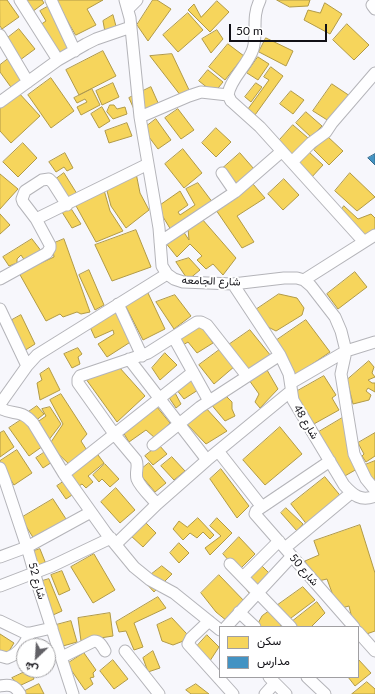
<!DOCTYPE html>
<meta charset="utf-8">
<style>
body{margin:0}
#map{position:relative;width:375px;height:694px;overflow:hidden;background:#f7f7fc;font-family:Lato,Vazirmatn,sans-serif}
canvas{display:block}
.legend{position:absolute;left:219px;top:626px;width:140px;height:52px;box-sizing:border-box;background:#fff;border:1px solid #a09fa2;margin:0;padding:5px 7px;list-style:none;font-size:12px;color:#111016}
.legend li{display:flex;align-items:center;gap:8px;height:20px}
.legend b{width:20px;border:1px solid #a09fa2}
.north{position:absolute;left:16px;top:638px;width:40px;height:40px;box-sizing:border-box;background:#fff;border:1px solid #a09fa2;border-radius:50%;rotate:205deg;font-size:11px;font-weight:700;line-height:16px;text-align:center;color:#111016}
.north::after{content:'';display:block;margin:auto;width:14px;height:18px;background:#626166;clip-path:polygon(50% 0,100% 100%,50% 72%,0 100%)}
.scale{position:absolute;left:229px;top:24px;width:98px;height:18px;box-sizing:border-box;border:2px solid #111016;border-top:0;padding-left:5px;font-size:12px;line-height:14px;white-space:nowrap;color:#111016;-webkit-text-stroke:3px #fff;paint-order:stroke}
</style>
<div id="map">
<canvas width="375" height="694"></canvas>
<ul class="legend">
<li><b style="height:11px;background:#f6d55c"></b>سكن</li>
<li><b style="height:11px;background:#4393c3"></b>مدارس</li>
</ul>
<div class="north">ش</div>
<div class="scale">50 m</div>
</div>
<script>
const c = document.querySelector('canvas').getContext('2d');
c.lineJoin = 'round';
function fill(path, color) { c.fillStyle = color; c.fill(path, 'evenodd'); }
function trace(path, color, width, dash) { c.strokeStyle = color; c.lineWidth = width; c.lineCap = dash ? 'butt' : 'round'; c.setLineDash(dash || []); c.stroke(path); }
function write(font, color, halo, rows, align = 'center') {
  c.font = font + ' Lato,Vazirmatn,sans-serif'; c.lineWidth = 4; c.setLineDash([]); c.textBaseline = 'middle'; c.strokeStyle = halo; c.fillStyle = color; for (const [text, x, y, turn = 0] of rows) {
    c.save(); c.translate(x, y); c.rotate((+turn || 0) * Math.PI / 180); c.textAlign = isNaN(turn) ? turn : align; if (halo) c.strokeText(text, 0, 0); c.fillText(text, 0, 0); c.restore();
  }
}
const homes = new Path2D(`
 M 0,0 L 7,0 L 19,17 L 2,29 L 0,26 Z
 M 22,0 L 42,0 L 44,3 L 32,12 Z
 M 56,0 L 103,0 L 87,9 L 96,25 L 76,35 Z
 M 153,0 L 157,0 L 171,9 L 148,41 L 137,25 Z
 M 277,0 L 310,0 L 308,6 L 290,7 Z
 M 217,1 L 229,12 L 210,32 L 188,10 L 194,4 L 201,17 Z
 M 325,3 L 342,14 L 330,34 L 304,20 L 308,10 L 320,13 Z
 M 51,5 L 74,50 L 59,59 L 40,25 L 46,21 L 40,11 Z
 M 188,13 L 203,30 L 178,52 L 163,35 Z
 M 113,15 L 117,30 L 105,32 L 103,21 Z
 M 347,24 L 369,45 L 354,60 L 333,40 Z
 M 19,29 L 35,49 L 20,60 L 5,40 Z
 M 217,30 L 223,39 L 211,53 L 202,39 Z
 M 266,38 L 293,51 L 286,66 L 259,52 Z
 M 228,44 L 244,56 L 225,80 L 209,67 Z
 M 103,51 L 116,76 L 79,95 L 66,70 Z
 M 172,54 L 190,92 L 181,96 L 150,56 Z
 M 258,57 L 269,64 L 258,80 L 247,73 Z
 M 8,59 L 25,82 L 13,90 L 0,72 L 0,65 Z
 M 271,67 L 283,76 L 255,115 L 248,109 L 269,80 L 264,77 Z
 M 208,70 L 223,82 L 214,93 L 199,81 Z
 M 51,78 L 74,111 L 51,128 L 28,95 Z
 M 113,83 L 119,97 L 102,105 L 96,91 Z
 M 256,83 L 262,87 L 251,102 L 245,97 Z
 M 332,84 L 350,96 L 332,123 L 313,111 Z
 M 151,87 L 159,105 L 137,116 L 129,98 Z
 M 92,89 L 100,105 L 81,115 L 77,107 L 87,102 L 85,99 L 77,103 L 74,98 Z
 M 291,91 L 304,100 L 293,114 L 280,104 Z
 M 18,92 L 40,116 L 11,143 L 0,131 L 0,109 Z
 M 110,105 L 114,105 L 117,109 L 125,107 L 127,114 L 113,119 L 107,112 Z
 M 102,107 L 110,121 L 99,128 L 91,114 Z
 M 178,109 L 194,130 L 181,139 L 165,118 Z
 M 306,112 L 322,126 L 311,137 L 296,123 Z
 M 156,119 L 171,140 L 158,149 L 143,129 Z
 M 127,123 L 132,136 L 109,143 L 105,131 Z
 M 293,125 L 308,138 L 291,156 L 277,143 Z
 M 216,128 L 231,142 L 216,157 L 202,143 Z
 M 327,136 L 343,151 L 329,165 L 314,150 Z
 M 23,143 L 37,158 L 18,177 L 3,162 Z
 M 183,149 L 202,173 L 184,188 L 165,164 Z
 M 309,152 L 323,165 L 310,179 L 296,165 Z
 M 65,153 L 73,168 L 67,171 L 64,167 L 56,172 L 49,162 Z
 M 240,153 L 254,169 L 237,184 L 223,168 Z
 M 64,173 L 79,197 L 68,204 L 52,182 Z
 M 136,173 L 140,193 L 149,210 L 126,228 L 111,206 L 106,187 Z
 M 350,173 L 375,197 L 357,211 L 335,191 Z
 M 0,174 L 18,189 L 0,209 Z
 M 284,179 L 299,195 L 283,210 L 268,194 Z
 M 198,183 L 213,203 L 171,230 L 157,207 L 180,191 L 188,205 L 178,212 L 180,215 L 195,205 L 186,189 Z
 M 253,184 L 265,198 L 237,216 L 254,242 L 242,248 L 216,210 Z
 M 104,190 L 110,211 L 123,231 L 96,242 L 75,204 Z
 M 344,206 L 358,219 L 371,214 L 375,218 L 375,229 L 364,236 L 341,211 Z
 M 70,207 L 81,224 L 72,228 L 62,212 Z
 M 0,214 L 10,225 L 0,234 Z
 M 202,219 L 236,258 L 223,275 L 213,264 L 206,269 L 197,260 L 202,256 L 190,244 L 177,257 L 165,242 L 183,231 L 189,240 L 188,228 Z
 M 136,230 L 151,267 L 112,281 L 95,245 Z
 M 32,239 L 42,252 L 25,261 L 21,255 L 17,259 L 17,263 L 9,266 L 3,257 Z
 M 64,239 L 90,312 L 81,314 L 77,312 L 63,317 L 60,314 L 46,321 L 19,273 L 54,257 L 52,244 Z
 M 189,258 L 200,270 L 188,280 L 176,262 Z
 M 89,270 L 104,305 L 95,310 L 79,275 Z
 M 355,272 L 367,287 L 338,309 L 327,294 Z
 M 148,293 L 165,329 L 143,340 L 123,301 Z
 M 279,294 L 297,298 L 304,308 L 302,315 L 276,331 L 264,325 L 254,311 Z
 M 175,295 L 191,316 L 174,329 L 156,302 Z
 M 117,309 L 132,341 L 107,357 L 98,344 L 114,334 L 113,330 L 95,338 L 90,327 Z
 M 21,315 L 35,344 L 24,351 L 12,320 Z
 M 306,320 L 330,352 L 296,375 L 274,342 Z
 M 201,325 L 213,343 L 197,353 L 188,342 L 183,345 L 179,339 Z
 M 250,330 L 271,356 L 249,371 L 227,346 Z
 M 78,348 L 82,354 L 78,357 L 80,364 L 72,368 L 64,354 Z
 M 222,348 L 235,366 L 214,384 L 199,365 Z
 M 165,353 L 177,365 L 160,380 L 152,368 Z
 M 369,361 L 374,367 L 372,373 L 375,377 L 368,380 L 372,383 L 375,383 L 375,392 L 368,388 L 366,391 L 371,395 L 369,400 L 353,404 L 347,380 Z
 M 119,367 L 145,396 L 117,422 L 83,375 Z
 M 49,368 L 60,390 L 40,400 L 37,383 L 42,380 L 40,374 Z
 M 267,370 L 278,389 L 260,408 L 255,402 L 259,394 L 249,380 Z
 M 324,376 L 336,395 L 332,398 L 339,410 L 312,425 L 294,393 Z
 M 190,379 L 198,390 L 184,399 L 176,389 Z
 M 174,391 L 181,404 L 176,408 L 168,396 Z
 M 61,394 L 87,434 L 81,441 L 88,452 L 71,466 L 49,445 L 63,424 L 50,400 Z
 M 226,396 L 232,402 L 232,409 L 235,416 L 225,421 L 210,403 Z
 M 37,406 L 44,414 L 34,422 L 27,413 Z
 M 50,407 L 61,424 L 48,441 L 36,423 L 46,416 L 42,409 Z
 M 157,407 L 170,423 L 155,438 L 146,430 L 129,442 L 123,432 Z
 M 205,407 L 227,431 L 206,444 L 185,422 Z
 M 344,417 L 357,469 L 343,477 L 317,433 Z
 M 24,418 L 43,446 L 29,456 L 9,428 Z
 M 280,427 L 302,454 L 265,485 L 243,460 Z
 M 4,431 L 14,447 L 0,457 L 0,433 Z
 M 375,433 L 375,456 L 366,462 L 362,456 L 364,454 L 358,443 Z
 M 159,445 L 167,454 L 153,465 L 145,456 Z
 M 17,450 L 32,473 L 14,485 L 0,463 L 0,461 Z
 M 48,450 L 55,460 L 43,468 L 36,458 Z
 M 95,451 L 104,463 L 88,476 L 93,482 L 86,488 L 82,484 L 79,486 L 68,473 Z
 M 172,457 L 185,471 L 174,480 L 161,466 Z
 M 375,461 L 375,485 L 365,465 Z
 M 149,463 L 166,483 L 155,492 L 138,472 Z
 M 105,464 L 119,479 L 110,487 L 102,479 L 99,482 L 93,475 Z
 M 221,469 L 249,506 L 237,518 L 210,479 Z
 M 325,477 L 343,499 L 308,526 L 291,504 Z
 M 66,480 L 75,493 L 66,499 L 57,486 Z
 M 116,488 L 135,510 L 120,523 L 101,502 Z
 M 53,499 L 66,519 L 34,539 L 21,518 Z
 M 286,508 L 303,524 L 297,531 L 281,513 Z
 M 198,518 L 214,535 L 210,539 L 203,532 L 197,538 L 190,533 L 183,540 L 173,529 L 179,521 L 187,527 Z
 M 217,518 L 232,533 L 210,555 L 205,548 L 221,536 L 210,526 Z
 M 143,520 L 156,533 L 143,547 L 130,535 Z
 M 360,525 L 375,573 L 375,631 L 358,637 L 354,627 L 349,606 L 338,609 L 327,579 L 314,582 L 305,561 L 319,555 L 314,541 Z
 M 239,537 L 255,554 L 238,571 L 223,554 Z
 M 179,543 L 189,553 L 179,563 L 170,553 Z
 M 40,549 L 46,564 L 37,568 L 31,552 Z
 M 94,554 L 115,590 L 93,603 L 71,567 Z
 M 162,566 L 172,574 L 154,592 L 145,582 L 150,575 Z
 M 262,566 L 270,574 L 253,598 L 243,585 Z
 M 62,571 L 70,590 L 59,595 L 51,575 Z
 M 219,575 L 247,604 L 227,621 L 216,612 L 201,593 Z
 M 49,579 L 62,611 L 53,615 L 39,582 Z
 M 303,587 L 315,600 L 279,627 L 256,627 L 262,616 Z
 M 158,597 L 166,608 L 134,623 L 143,647 L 134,650 L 126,631 L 119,632 L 116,622 Z
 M 317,602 L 325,613 L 311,627 L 285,627 Z
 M 110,613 L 113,636 L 81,641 L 78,618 Z
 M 172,618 L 186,633 L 191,638 L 173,645 L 162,641 L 157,625 Z
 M 71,621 L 77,642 L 63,646 L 56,625 Z
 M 0,634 L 14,643 L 6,656 L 0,653 Z
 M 207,635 L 219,647 L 204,670 L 190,654 Z
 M 153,651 L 160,668 L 148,672 L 143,658 Z
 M 84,653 L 96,670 L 93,673 L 94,677 L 90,678 L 93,684 L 85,690 L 67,664 Z
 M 358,659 L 371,673 L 355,686 L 348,677 L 358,677 Z
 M 113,660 L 128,679 L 114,689 L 100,671 Z
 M 29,670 L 34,679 L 19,686 L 12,678 Z
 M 367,682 L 375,689 L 375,694 L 352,694 Z
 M 39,684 L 44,694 L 24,694 L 23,692 Z
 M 196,684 L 209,694 L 191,694 L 186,690 Z`);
fill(homes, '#f6d55c');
trace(homes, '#b19a47', 1);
const schools = new Path2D(`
 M 375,154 L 375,165 L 368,158 Z`);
fill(schools, '#4393c3');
trace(schools, '#346c8f', 1);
const minor = new Path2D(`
 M 20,0 L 58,60
 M 51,0 L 75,51
 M 125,0 L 130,18 L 140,117 L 159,228 L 162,266 L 167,274 L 174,279 L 183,282 L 233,284 L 284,278 L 297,278 L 304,280 L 311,286 L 335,317 L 341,331 L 346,351 L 341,374 L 354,454 L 366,479 L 375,490
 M 260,0 C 251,18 258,33 253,49 C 248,65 230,79 228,95 L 231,101 L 260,127 L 364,242
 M 375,3 L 372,5 L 375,9
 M 128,9 L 137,0
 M 0,35 L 28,82
 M 0,102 L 58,60 L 86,44 L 96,39 L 131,27
 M 140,117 L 189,96 L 201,92 L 228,95
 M 292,162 L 311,143 L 326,132 L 332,123 L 375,73
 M 222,173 L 235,192
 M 36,219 L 148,164
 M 160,242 L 235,192 L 281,152
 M 0,279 L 47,253 L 50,248 L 50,245 L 36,219 L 23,202 L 22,199 L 25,191 L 42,180 L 49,179 L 53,183 L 67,205
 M 304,280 L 375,235
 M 233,284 L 280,355 L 289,374 L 293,400 L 344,485 C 353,495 361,502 375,496
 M 118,304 L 142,356
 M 0,309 L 27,366
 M 174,338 L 209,401
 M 129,359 L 207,460
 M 291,383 L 346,351 L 375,342
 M 0,404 L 27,366 L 37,355 L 167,274
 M 0,408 C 13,416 20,408 33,423 L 64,474 L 106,533 L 134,567 L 150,580 L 174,593 L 220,630
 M 153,445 L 200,407 L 280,355
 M 218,451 L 262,507
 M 330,461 L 256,511 L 255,514 L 354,627
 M 0,468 L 5,481 L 27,547 L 39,589 L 73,694
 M 64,474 L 193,372
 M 157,504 C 151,497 140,487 137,479 C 135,472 139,466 136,460 L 115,435 L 78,383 L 78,379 L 80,376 L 148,353 L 197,322 L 201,322 L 207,325 L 247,376
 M 116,544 L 157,504 L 207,460 L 291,391
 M 285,548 L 351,493
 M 0,557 L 27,547 L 91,512
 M 230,564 L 291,627
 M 243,577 L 279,541
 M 0,586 L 52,566 L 111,538
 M 239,612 L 255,627
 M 0,621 L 25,633 L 30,633 L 52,628
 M 209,621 L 191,638 L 188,644 L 233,694
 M 226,627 L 292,556
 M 358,632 L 375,651
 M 125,651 L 159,694
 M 0,656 L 7,658 C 19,654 25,644 30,633
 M 62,657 L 94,641 C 100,641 102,646 105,651
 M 269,677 L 286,694
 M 307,677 L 325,694
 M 0,686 C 9,684 15,685 20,694
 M 265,694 L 275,683`);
trace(minor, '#b4b4b9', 13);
trace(minor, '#fefeff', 11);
write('11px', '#111016', '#fff', [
 ["شارع الجامعه",211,281,2],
 ["شارع 48",306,422,59],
 ["شارع 50",304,570,49],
 ["شارع 52",37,581,74]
]);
</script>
